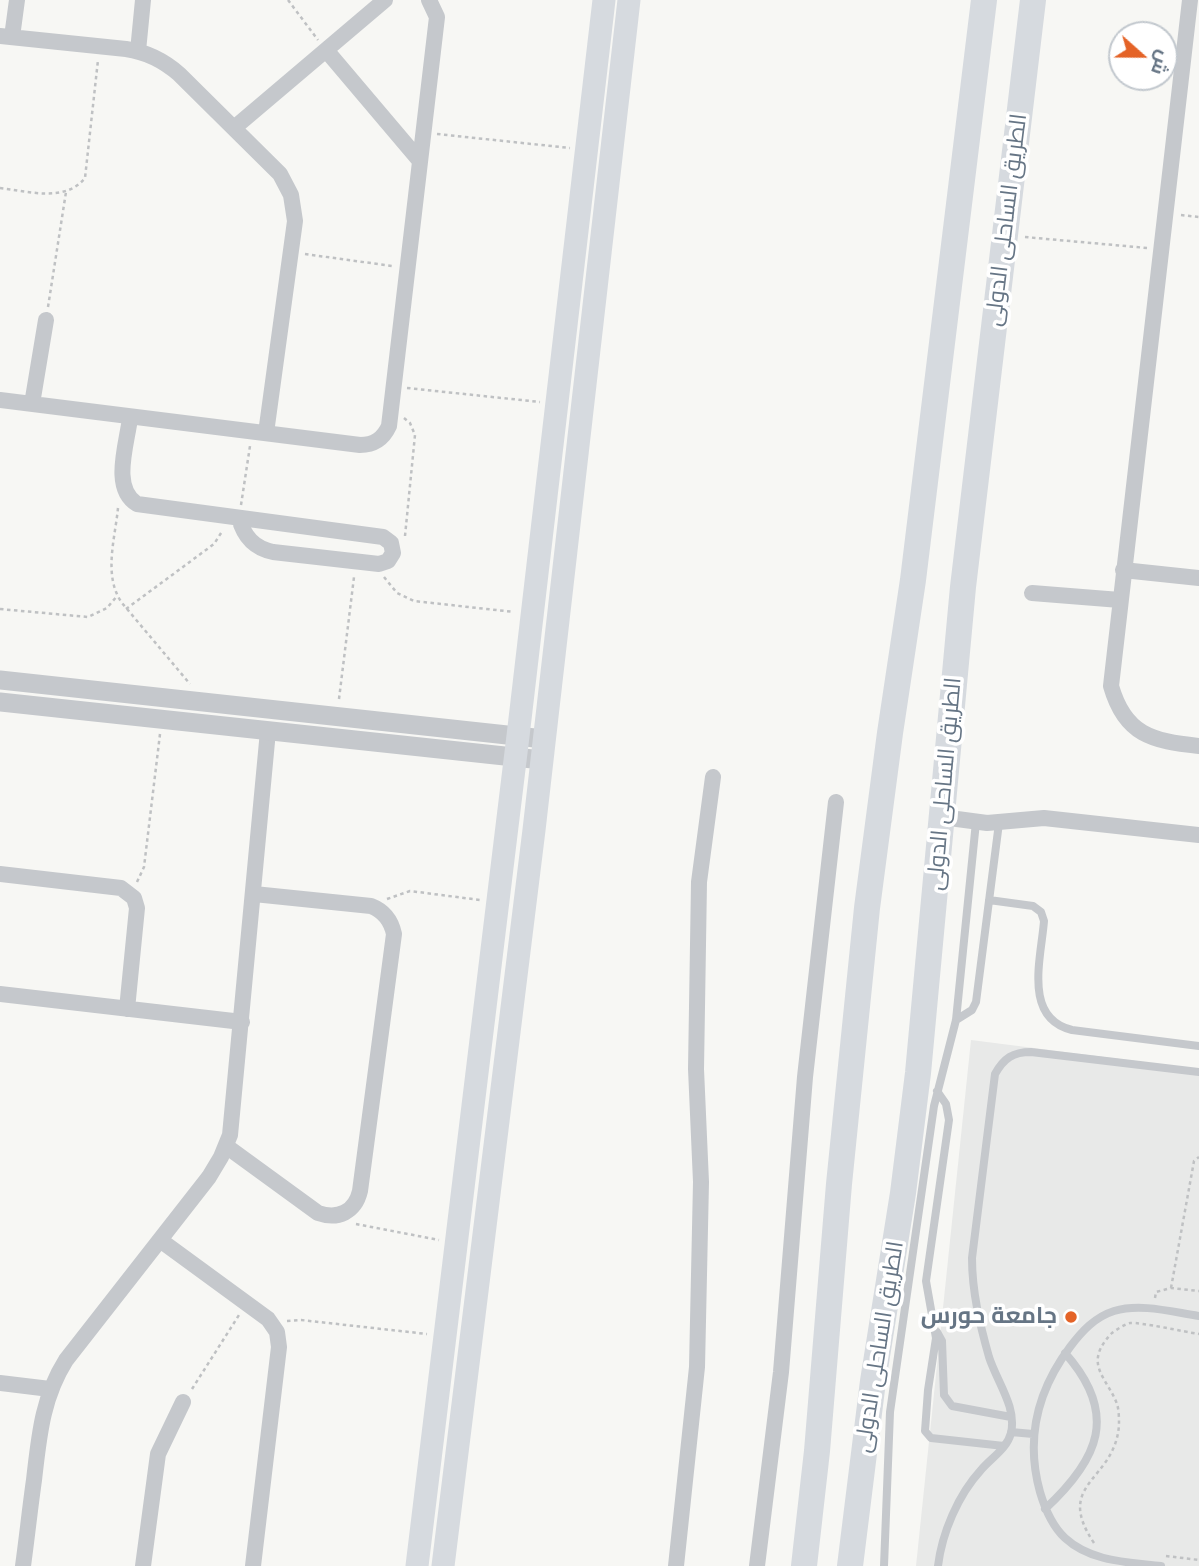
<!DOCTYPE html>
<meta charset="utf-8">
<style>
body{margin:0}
#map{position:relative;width:1199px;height:1566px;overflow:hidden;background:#f7f7f4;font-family:"Space Grotesk",Cairo,sans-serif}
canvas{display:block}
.north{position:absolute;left:1108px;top:21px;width:70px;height:70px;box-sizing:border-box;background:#fff;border:2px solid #c2c8ce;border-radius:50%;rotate:111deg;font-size:19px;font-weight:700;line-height:28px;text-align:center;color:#667585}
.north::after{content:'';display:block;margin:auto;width:24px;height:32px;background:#e46327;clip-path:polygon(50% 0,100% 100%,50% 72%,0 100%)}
</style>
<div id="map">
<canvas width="1199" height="1566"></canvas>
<div class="north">ش</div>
</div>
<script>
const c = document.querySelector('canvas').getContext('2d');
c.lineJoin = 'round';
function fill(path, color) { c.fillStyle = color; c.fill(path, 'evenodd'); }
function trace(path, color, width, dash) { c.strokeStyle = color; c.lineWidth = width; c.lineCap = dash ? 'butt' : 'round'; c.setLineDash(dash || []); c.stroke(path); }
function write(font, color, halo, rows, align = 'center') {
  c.font = font + ' "Space Grotesk",Cairo,sans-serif'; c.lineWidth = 7; c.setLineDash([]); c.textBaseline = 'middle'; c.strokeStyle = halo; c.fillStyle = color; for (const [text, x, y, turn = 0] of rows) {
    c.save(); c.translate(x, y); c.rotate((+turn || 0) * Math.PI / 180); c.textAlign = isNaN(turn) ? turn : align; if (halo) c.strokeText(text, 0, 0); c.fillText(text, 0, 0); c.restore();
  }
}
fill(new Path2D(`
 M 971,1040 L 1199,1069 L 1199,1566 L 916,1566 Z`), '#e8e9e8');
trace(new Path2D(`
 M 288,0 L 318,40
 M 437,134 L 570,148
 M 0,188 C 27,191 65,203 85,178 L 98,60
 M 1181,215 L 1199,217
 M 1025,237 L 1147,248
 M 305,254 L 392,266
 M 48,307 L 66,192
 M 407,388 L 540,402
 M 404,418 L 410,423 L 415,435 L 405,536
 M 241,505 L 250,446
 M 118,508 C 115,539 103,576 122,603 L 190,684
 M 384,577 L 397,593 L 414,601 L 514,612
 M 0,609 L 88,617 L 107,608 L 117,596
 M 126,609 L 214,544 L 223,530
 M 339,699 L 354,577
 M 137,882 L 144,867 L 160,734
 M 387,899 L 410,891 L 480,900
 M 356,1224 L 439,1240
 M 1171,1288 L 1194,1161 L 1199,1157
 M 1155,1298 L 1156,1292 L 1171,1288 L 1199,1291
 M 287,1321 L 301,1320 L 427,1334
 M 192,1389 L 239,1315
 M 1094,1543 C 1053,1482 1115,1482 1119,1425 C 1119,1419 1119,1410 1117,1404 C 1107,1377 1082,1364 1112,1333 C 1116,1330 1125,1324 1130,1323 C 1141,1322 1185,1332 1199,1334
 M 1166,1556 L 1199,1560`), '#bfc1c3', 2.5, [3.5, 3.5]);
trace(new Path2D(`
 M 989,900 L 1033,906 L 1041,912 L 1044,921 C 1041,959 1023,1018 1072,1030 L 1199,1046
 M 956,1020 L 972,1010 L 976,1002 L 999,823
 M 937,1091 L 946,1104 L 949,1120 L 926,1281 L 936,1338 L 928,1390 L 925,1431 L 931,1438 L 1004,1446
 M 937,1332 L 942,1341 L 944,1395 L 952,1406 L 1011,1417
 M 1011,1432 L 1033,1434
 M 1045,1509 C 1099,1459 1119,1414 1065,1353
 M 884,1566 L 890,1412 L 934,1106 L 956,1020 L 976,822
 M 938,1566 C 942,1533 958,1495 981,1470 C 991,1458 1007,1449 1011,1433 C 1017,1407 997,1382 989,1357 C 980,1325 972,1292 972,1258 L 995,1074 C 1004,1058 1013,1052 1031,1052 L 1199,1072
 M 1161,1566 C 1128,1562 1091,1562 1065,1538 C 1052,1526 1045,1509 1040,1492 C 1025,1438 1037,1391 1070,1347 C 1082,1331 1095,1317 1114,1311 C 1141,1303 1172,1312 1199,1316`), '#c5c8cc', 8);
trace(new Path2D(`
 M 1190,0 L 1111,686 C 1125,735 1152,741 1199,746
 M 0,36 L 126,49 C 147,52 163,60 179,74 L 280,174 L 291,195 L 295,221 L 266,433
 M 12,37 L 17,0
 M 326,50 L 420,161
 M 138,51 L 143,0
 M 234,128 L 385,0
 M 0,400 L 360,445 C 374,445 383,439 389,426 L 437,17 L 429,0
 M 32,404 L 46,320
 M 130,418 C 127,444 111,488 137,504 L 383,537 L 391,543 L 393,553 L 388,561 L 379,564 L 273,552 C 254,548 244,537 239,518
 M 1123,570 L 1199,578
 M 1032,593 L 1120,600
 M 942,817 L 987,823 L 1044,818 L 1199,835
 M 0,874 L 121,888 L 134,898 L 137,908 L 127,1009
 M 0,994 L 242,1022
 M 226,1146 L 318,1213 C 338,1220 355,1212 360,1191 L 394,934 C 391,920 384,911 371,906 L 254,894
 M 160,1240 L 268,1319 L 277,1332 L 279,1347 L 253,1566
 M 0,1383 L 50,1389
 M 23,1566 C 27,1537 30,1508 34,1480 C 39,1437 42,1398 66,1360 L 209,1177 L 221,1157 L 230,1135 L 268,731
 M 143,1566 L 158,1454 L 183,1402
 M 676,1566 L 697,1367 L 701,1182 L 696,1069 L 699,882 L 713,777
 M 757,1566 L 781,1372 L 805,1077 L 836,802`), '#c5c8cc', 16);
trace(new Path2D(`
 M 0,680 L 544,739
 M 0,702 L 542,760`), '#c5c8cc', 19);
trace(new Path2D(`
 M 417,1566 L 518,736 L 604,0
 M 443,1566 L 534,830 L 629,0`), '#d6dadf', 23);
trace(new Path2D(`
 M 804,1566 L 817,1451 L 839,1184 L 867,908 L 890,733 L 913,580 L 984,0
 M 850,1566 L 873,1381 L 903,1193 L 918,1073 L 963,587 L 1033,0`), '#d6dadf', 26);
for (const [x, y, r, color] of [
 [1071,1317,7,"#e46327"]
]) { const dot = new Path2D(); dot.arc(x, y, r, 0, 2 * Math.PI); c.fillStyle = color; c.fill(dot); trace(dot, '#fff', 2.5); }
write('23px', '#667585', '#fff', [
 ["الطريق الساحلى الدولى",1007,220,-83],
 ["الطريق الساحلى الدولى",945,784,-85],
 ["الطريق الساحلى الدولى",880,1347,-81]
]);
write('bold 23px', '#667585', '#fff', [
 ["جامعة حورس",1057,1317]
], 'right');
</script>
